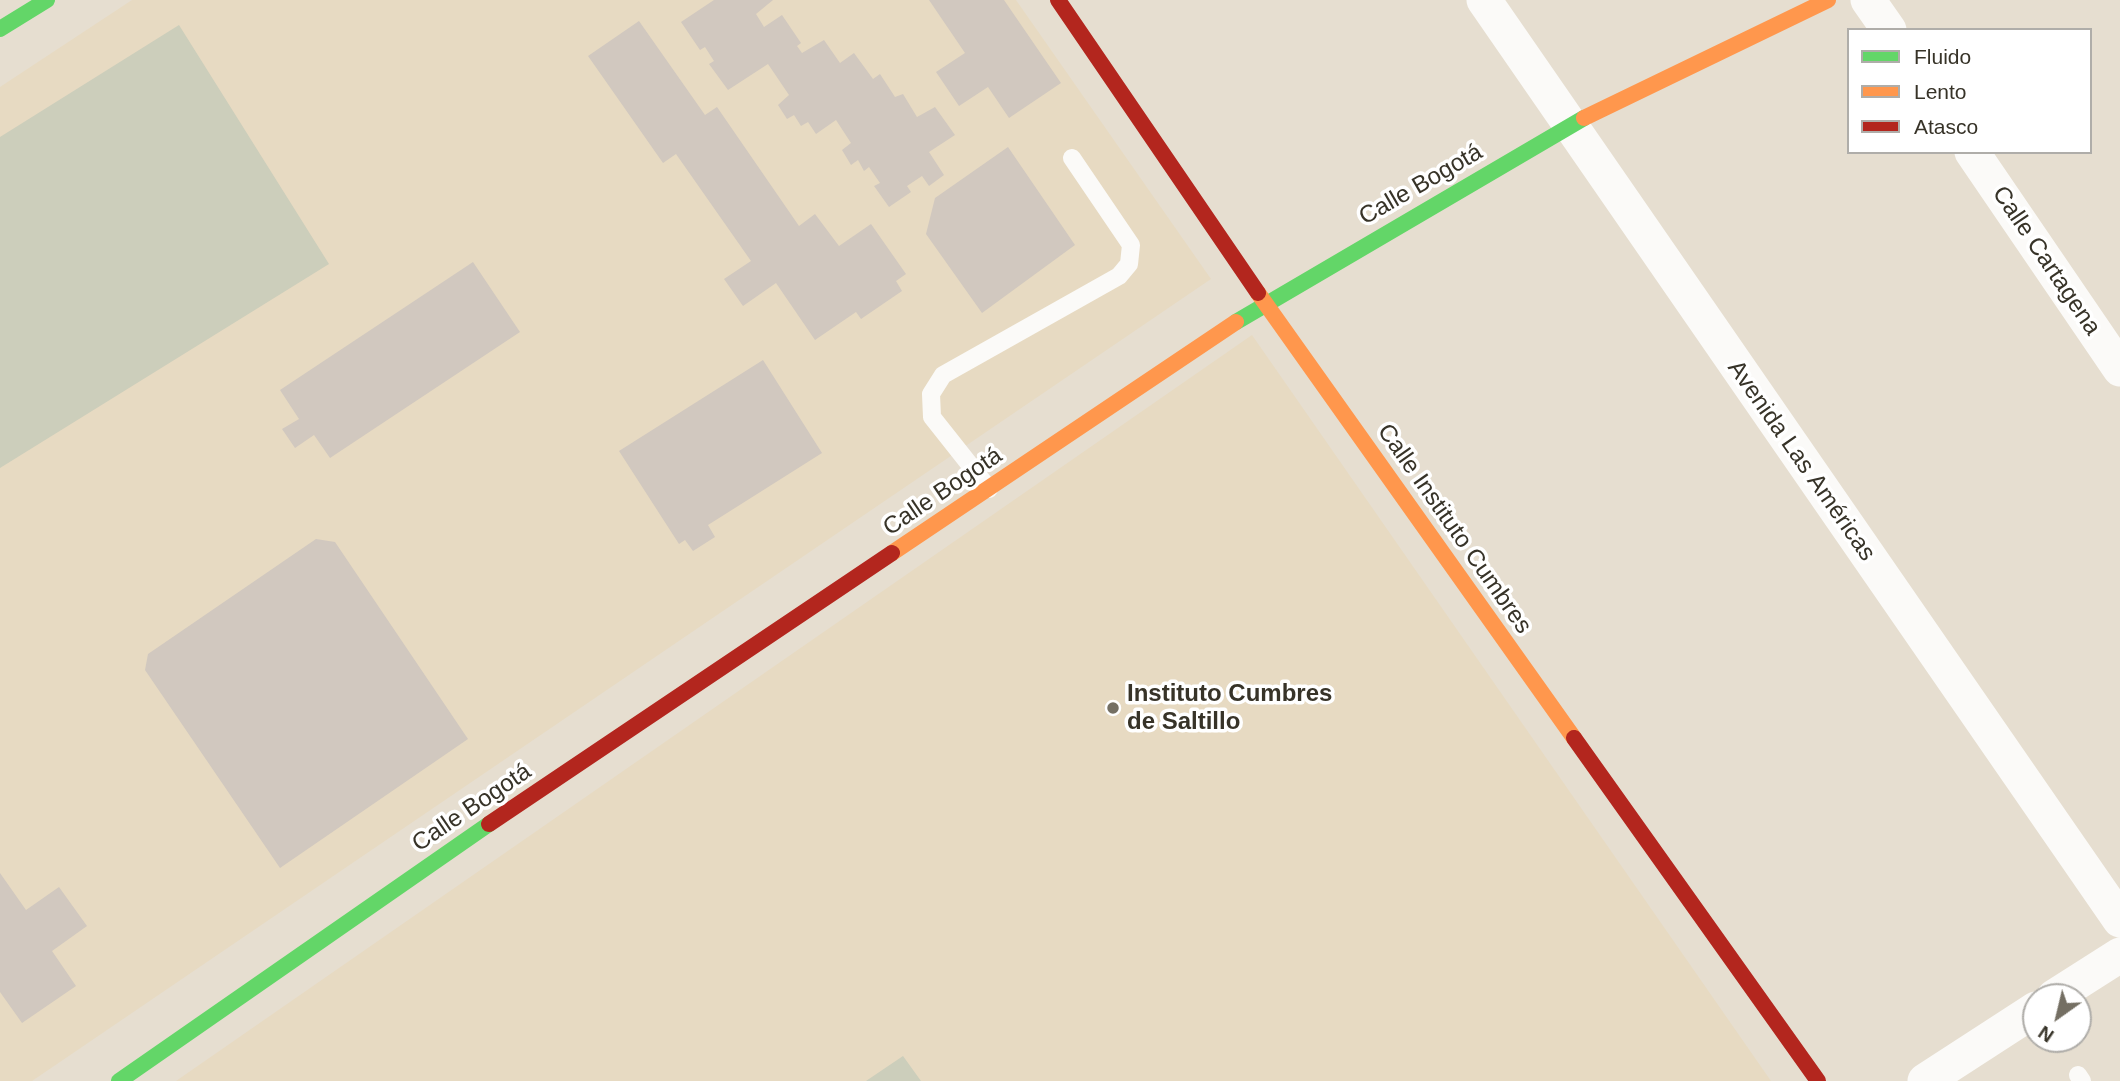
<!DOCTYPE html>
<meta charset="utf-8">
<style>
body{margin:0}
#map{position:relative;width:2120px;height:1081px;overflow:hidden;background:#e6ded0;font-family:Helvetica,sans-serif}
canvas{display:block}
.legend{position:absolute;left:1847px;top:28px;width:245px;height:126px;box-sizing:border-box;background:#fff;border:2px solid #afada9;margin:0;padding:9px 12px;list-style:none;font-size:21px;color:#373328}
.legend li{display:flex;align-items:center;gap:14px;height:35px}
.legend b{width:35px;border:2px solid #afada9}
.north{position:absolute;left:2022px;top:983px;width:70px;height:70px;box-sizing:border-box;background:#fff;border:2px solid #afada9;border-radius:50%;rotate:214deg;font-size:19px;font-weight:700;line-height:28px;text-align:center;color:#373328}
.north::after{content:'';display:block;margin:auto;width:24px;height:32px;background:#746f63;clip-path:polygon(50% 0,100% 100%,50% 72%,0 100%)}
</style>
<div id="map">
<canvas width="2120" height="1081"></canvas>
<ul class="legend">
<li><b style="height:9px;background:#63d668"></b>Fluido</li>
<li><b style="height:9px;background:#ff974d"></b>Lento</li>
<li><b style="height:9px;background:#b3261e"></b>Atasco</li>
</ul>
<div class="north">N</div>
</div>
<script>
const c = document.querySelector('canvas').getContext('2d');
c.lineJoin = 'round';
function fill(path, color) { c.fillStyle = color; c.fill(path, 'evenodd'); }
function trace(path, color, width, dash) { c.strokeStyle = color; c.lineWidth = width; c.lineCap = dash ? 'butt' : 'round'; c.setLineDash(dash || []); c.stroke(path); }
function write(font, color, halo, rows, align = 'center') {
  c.font = font + ' Helvetica,sans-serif'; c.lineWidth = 7; c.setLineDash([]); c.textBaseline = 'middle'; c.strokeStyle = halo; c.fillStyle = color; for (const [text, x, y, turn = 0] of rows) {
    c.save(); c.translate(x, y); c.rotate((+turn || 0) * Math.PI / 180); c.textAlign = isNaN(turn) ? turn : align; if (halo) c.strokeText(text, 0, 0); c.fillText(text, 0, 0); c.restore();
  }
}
fill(new Path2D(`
 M 132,0 L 1016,0 L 1211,279 L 32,1081 L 0,1081 L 0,87 Z
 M 1252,335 L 1771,1081 L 176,1081 Z`), '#e7dac2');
fill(new Path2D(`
 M 179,25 L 329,264 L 0,468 L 0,137 Z
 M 903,1056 L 921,1081 L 866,1081 Z`), '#cccebb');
fill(new Path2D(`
 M 714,0 L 773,0 L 756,14 L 764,27 L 782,15 L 801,43 L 797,46 L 802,53 L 824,40 L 840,63 L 854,53 L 873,79 L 880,74 L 895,97 L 903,94 L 917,117 L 935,107 L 955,135 L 929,152 L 944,175 L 929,186 L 922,176 L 907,186 L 911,192 L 889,207 L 874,186 L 880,183 L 869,167 L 864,171 L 858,160 L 851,165 L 842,150 L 851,143 L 836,120 L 816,134 L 808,122 L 801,126 L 794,115 L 787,119 L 778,105 L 789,95 L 768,64 L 728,90 L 709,64 L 714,61 L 705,47 L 700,50 L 681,22 Z
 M 929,0 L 1004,0 L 1061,83 L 1009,118 L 988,87 L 959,106 L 936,72 L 965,53 Z
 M 639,21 L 705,115 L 717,107 L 799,226 L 815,214 L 839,246 L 871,224 L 906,274 L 896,281 L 902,291 L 861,319 L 856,312 L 815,340 L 776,283 L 743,306 L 724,279 L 751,261 L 676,154 L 663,163 L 588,56 Z
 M 1008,147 L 1075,245 L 982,313 L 926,234 L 935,198 Z
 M 473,262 L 520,332 L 330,458 L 314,435 L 295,448 L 282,429 L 299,419 L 280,390 Z
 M 763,360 L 822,453 L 708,525 L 715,537 L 693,551 L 685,540 L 679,544 L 619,451 Z
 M 316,539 L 335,542 L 468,739 L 280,868 L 145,670 L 148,654 Z
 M 0,873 L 26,910 L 59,887 L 87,926 L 52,951 L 76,986 L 22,1023 L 0,992 Z`), '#d1c8bf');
trace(new Path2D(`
 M 989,489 L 932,417 L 931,394 L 943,375 L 1119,276 L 1129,264 L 1131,245 L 1072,158
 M 2078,1075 L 2082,1081`), '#fbfaf8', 18);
trace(new Path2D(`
 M 1484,0 L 2120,920
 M 1868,0 L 1889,30
 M 1972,152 L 2120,369
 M 2054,997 L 2120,955
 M 1925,1081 L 2036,1009`), '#fbfaf8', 35);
trace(new Path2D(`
 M 0,29 L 47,0
 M 1236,322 L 1584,118
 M 119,1081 L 489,824`), '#63d668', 16);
trace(new Path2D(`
 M 1584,118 L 1828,0
 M 1258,293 L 1574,738
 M 892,553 L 1236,322`), '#ff974d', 16);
trace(new Path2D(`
 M 1058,0 L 1258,293
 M 1574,738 L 1818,1081
 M 489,824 L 892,553`), '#b3261e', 16);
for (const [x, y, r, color] of [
 [1113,708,7,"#746f63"]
]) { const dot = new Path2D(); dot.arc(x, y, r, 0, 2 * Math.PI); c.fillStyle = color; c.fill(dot); trace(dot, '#fff', 2.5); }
write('24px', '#373328', '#fff', [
 ["Calle Bogotá",1421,185,-30],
 ["Calle Cartagena",2046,261,56],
 ["Avenida Las Américas",1801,461,55],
 ["Calle Bogotá",943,492,-34],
 ["Calle Instituto Cumbres",1454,529,55],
 ["Calle Bogotá",472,808,-34]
]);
write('bold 24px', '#373328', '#fff', [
 ["Instituto Cumbres",1127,694],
 ["de Saltillo",1127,722]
], 'left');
</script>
